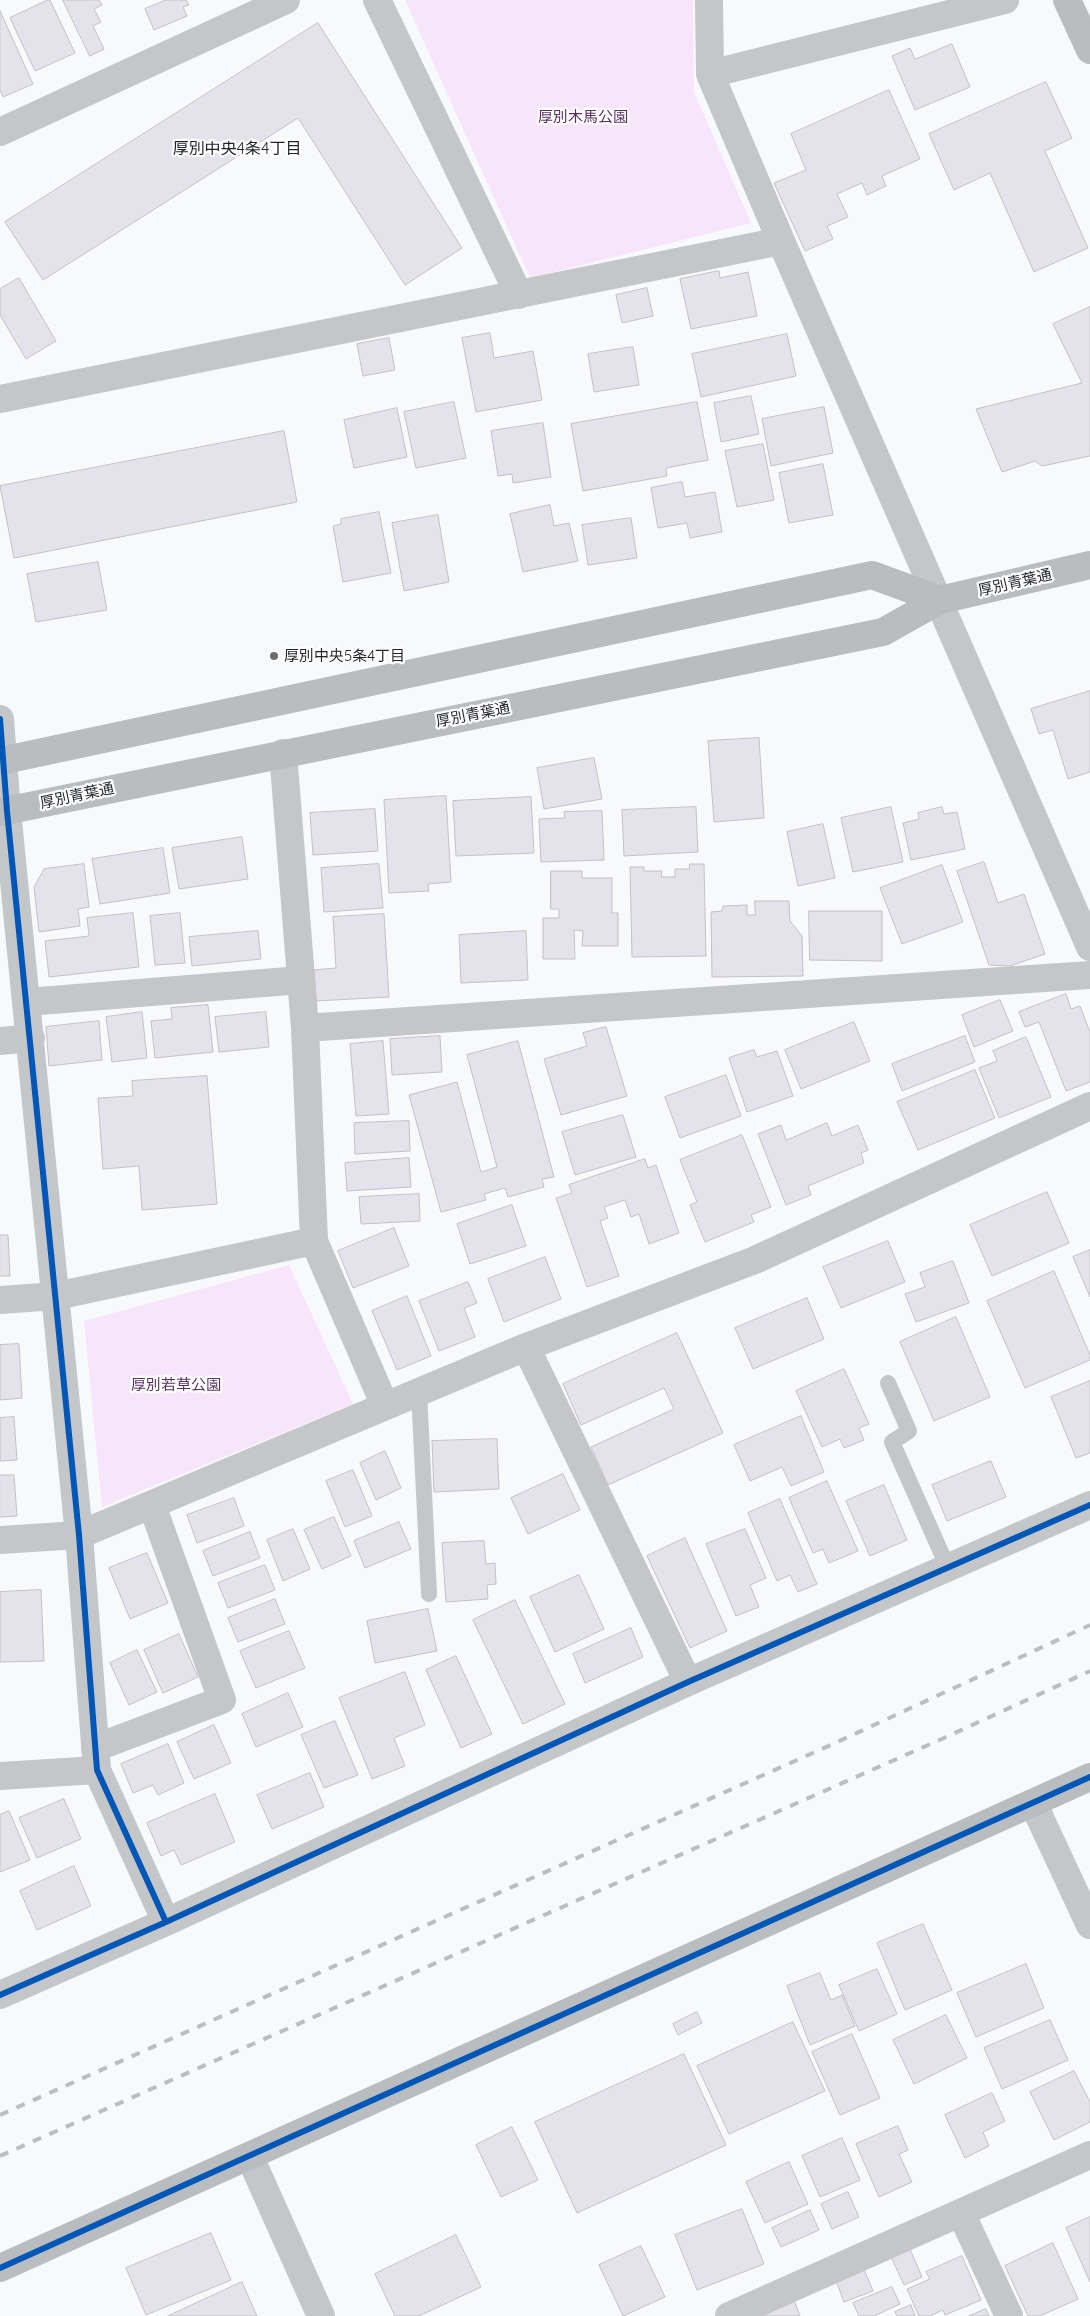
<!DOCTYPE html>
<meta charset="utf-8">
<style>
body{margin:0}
canvas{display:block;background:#f8f9fb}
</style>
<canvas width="1090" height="2316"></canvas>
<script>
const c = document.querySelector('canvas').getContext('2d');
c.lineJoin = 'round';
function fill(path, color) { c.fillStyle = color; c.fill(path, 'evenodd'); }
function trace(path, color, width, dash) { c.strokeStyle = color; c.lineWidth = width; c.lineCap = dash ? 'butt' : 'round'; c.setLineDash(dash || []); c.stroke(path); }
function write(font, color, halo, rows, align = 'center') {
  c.font = font + ' Quicksand,"Noto Sans JP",sans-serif'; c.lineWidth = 4.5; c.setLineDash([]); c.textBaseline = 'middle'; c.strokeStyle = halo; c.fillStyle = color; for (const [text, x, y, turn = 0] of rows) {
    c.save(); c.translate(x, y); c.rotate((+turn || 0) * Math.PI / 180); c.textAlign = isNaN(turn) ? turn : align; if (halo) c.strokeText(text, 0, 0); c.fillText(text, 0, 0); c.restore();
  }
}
fill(new Path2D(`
 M 405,0 L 693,0 L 694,92 L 751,223 L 530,278 Z
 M 289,1265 L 353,1404 L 102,1507 L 84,1321 Z`), '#f7e5fc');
const building = new Path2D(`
 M 48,0 L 50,0 L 75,53 L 35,71 L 10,18 Z
 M 63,0 L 99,0 L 102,5 L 94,9 L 101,22 L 93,26 L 104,49 L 90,56 Z
 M 166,0 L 186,0 L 189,5 L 183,7 L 187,16 L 154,30 L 145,9 Z
 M 0,11 L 33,84 L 3,97 L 0,90 Z
 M 318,23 L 462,248 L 405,285 L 298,118 L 43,280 L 5,222 Z
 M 952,44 L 970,87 L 915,110 L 892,56 L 910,48 L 915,59 Z
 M 1046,82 L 1072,138 L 1045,151 L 1088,248 L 1034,272 L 990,173 L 954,190 L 929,134 Z
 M 889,90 L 920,159 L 882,176 L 886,186 L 867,195 L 862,183 L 837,194 L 848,217 L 827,226 L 833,239 L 805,251 L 774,183 L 806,170 L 791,134 Z
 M 719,271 L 720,278 L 748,272 L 757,316 L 691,329 L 680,279 Z
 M 19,278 L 56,341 L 26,359 L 0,315 L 0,289 Z
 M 647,288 L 653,316 L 622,323 L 616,295 Z
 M 1090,307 L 1090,456 L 1042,466 L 1035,461 L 1002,472 L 976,409 L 1082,383 L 1053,324 Z
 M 490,333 L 494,358 L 533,351 L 542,400 L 476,412 L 462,338 Z
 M 787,334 L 796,376 L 701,397 L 692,354 Z
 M 389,338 L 395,370 L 363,376 L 357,344 Z
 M 633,347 L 639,385 L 594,392 L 588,354 Z
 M 751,396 L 759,434 L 721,442 L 714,403 Z
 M 454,402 L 466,458 L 416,468 L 404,412 Z
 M 697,402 L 708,460 L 666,468 L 667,476 L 583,491 L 571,424 Z
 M 824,407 L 833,453 L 771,466 L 762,419 Z
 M 397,408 L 407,457 L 354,468 L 344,420 Z
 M 543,423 L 551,477 L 513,483 L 512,474 L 498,476 L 491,431 Z
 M 284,431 L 297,502 L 14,558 L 0,486 Z
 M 763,444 L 774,500 L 737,507 L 725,451 Z
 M 823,464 L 833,515 L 789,523 L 779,473 Z
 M 682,482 L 685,497 L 715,492 L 722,532 L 690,538 L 687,523 L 658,528 L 651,488 Z
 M 550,505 L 554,526 L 569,523 L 578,561 L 523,572 L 510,514 Z
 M 379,512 L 391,573 L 343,582 L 333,526 L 341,524 L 341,519 Z
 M 438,515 L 449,582 L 404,591 L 392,523 Z
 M 631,518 L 637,558 L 588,565 L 582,525 Z
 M 98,562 L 107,610 L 36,622 L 27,574 Z
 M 1090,691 L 1090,772 L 1068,779 L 1053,730 L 1039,734 L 1031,709 Z
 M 759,738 L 764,818 L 714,822 L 708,741 Z
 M 594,758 L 602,799 L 544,809 L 537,768 Z
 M 446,796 L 451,882 L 428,884 L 429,891 L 389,893 L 384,800 Z
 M 531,797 L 534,853 L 456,856 L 453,801 Z
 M 696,807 L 698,852 L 624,856 L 622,810 Z
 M 891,807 L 903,862 L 853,872 L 841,818 Z
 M 942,807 L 944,814 L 957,812 L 965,849 L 911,860 L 903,823 L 919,819 L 918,813 Z
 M 375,809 L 378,851 L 313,855 L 310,813 Z
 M 602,811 L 604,860 L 541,862 L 539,819 L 565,818 L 564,812 Z
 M 823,824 L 835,878 L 798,886 L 787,832 Z
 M 242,837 L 248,879 L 179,889 L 172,848 Z
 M 163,848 L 170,893 L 100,904 L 92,859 Z
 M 984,862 L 998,903 L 1024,894 L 1045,954 L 1010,966 L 989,965 L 957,871 Z
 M 84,864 L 89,907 L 78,909 L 80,926 L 39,932 L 34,887 L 44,869 Z
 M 379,864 L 383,908 L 324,912 L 321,868 Z
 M 690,864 L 704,864 L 706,956 L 632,957 L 630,867 L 644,867 L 644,871 L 662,871 L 661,877 L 675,877 L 675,869 L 689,869 Z
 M 942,865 L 963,922 L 902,944 L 880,888 Z
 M 551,871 L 582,871 L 582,878 L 612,878 L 612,913 L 618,913 L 618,946 L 582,946 L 583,931 L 574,930 L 575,959 L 543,959 L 543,918 L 559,918 L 559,909 L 551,909 Z
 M 755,901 L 789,901 L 790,921 L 802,936 L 803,976 L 712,977 L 711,912 L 722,911 L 723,906 L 747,905 L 747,915 L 755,915 Z
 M 809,911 L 882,911 L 882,961 L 810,960 Z
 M 133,913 L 139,967 L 49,977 L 45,941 L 89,936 L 87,918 Z
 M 180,913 L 185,963 L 155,965 L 150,916 Z
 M 384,914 L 389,997 L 316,1001 L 314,970 L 336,968 L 333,917 Z
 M 258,931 L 261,959 L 192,966 L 189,937 Z
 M 526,931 L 528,980 L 461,983 L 459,935 Z
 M 1066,994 L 1071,1009 L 1080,1006 L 1090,1032 L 1090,1082 L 1066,1091 L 1039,1022 L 1025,1027 L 1019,1012 Z
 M 1000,1000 L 1013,1031 L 974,1047 L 962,1015 Z
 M 208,1005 L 213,1052 L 155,1058 L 151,1021 L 172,1019 L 171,1008 Z
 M 142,1012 L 147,1058 L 112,1062 L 106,1017 Z
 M 266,1012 L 269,1047 L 219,1052 L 215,1017 Z
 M 99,1021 L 102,1060 L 49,1066 L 46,1027 Z
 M 854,1022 L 870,1061 L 801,1089 L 785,1050 Z
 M 606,1027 L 627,1096 L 561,1115 L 544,1059 L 587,1046 L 583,1033 Z
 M 440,1036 L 442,1072 L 392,1075 L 390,1039 Z
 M 965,1036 L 975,1062 L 902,1091 L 892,1064 Z
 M 1026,1037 L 1051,1097 L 999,1118 L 979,1068 L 997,1061 L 993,1051 Z
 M 383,1041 L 389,1114 L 356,1116 L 350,1044 Z
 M 518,1041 L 554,1177 L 542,1179 L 544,1187 L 508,1197 L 505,1188 L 484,1194 L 486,1200 L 441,1212 L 409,1095 L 457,1082 L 481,1172 L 497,1167 L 467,1055 Z
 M 754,1050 L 757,1057 L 777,1051 L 793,1096 L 747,1112 L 729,1058 Z
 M 975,1070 L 995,1118 L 918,1150 L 897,1102 Z
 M 726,1075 L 741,1116 L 680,1138 L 665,1097 Z
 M 207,1076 L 217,1204 L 142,1210 L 139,1166 L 103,1169 L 98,1098 L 133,1096 L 132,1081 Z
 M 623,1115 L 636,1157 L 575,1175 L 562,1132 Z
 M 409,1121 L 410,1151 L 355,1154 L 354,1123 Z
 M 827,1123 L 832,1136 L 858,1125 L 868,1150 L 861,1153 L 864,1163 L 808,1186 L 811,1195 L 786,1205 L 758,1134 L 781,1125 L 786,1140 Z
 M 742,1135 L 771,1207 L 751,1215 L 754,1222 L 705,1242 L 690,1205 L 697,1202 L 680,1160 Z
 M 409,1158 L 411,1187 L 347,1191 L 345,1163 Z
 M 645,1159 L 648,1168 L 656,1165 L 679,1233 L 649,1244 L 639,1214 L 631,1217 L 625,1200 L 604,1207 L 608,1218 L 600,1221 L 619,1276 L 587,1287 L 556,1198 L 572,1193 L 569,1185 Z
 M 1047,1192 L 1069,1243 L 992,1276 L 970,1225 Z
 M 419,1194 L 420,1221 L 361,1224 L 359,1197 Z
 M 512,1205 L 526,1246 L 470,1264 L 457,1224 Z
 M 394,1228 L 409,1266 L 353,1288 L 338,1251 Z
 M 0,1235 L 8,1235 L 10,1276 L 0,1276 Z
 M 888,1241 L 905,1282 L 841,1308 L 823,1267 Z
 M 1090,1250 L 1090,1297 L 1073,1257 Z
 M 545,1257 L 561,1299 L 504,1322 L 488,1279 Z
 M 953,1261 L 969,1303 L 916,1322 L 905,1294 L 925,1287 L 920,1273 Z
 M 1054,1271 L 1090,1355 L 1090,1360 L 1025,1388 L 987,1301 Z
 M 468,1282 L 477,1303 L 464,1308 L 475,1337 L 439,1351 L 419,1301 Z
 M 407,1296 L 431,1356 L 397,1370 L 372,1311 Z
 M 807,1298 L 824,1339 L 753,1369 L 735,1328 Z
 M 956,1317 L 990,1397 L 934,1421 L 900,1342 Z
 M 677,1333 L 723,1433 L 608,1485 L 591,1447 L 674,1409 L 664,1388 L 581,1425 L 563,1384 Z
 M 19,1344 L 22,1398 L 0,1400 L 0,1345 Z
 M 844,1369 L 869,1424 L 859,1428 L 864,1440 L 844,1448 L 840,1439 L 822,1447 L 796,1391 Z
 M 1090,1381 L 1090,1453 L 1076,1458 L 1051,1397 Z
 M 801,1416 L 824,1472 L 791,1486 L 782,1467 L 750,1481 L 734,1445 Z
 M 14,1417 L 17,1460 L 0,1461 L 0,1418 Z
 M 497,1439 L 499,1489 L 434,1492 L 432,1441 Z
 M 385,1451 L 401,1488 L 376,1500 L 360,1463 Z
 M 991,1461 L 1006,1497 L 947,1521 L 932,1485 Z
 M 353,1470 L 372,1516 L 345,1527 L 326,1481 Z
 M 563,1474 L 580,1510 L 528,1534 L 511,1498 Z
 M 0,1475 L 14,1475 L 17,1516 L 0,1517 Z
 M 827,1481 L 858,1551 L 829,1563 L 823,1549 L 813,1553 L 789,1498 Z
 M 884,1485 L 907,1540 L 870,1556 L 846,1501 Z
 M 234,1498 L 244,1526 L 197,1543 L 187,1515 Z
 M 780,1499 L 817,1584 L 798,1592 L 790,1575 L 777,1581 L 748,1513 Z
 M 334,1517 L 351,1556 L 322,1569 L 304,1530 Z
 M 399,1522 L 411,1549 L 365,1568 L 354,1541 Z
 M 293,1529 L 310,1569 L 283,1581 L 267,1540 Z
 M 745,1529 L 766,1578 L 750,1585 L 759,1607 L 736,1616 L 706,1544 Z
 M 250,1532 L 260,1558 L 213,1576 L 203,1551 Z
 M 685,1538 L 727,1631 L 690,1648 L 647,1556 Z
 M 484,1541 L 486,1564 L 495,1563 L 496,1584 L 487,1585 L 488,1599 L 446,1602 L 442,1543 Z
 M 147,1553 L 168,1603 L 130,1619 L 109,1568 Z
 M 265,1565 L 275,1590 L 228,1608 L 218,1583 Z
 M 579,1575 L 604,1629 L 555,1652 L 530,1597 Z
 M 41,1590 L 44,1661 L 0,1662 L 0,1592 Z
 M 275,1599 L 285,1624 L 238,1642 L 228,1618 Z
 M 515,1600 L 565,1704 L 523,1724 L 473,1620 Z
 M 428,1609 L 437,1651 L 375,1663 L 367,1621 Z
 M 631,1628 L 643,1657 L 585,1683 L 573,1654 Z
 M 289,1631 L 305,1668 L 256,1688 L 240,1651 Z
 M 179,1634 L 198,1677 L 163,1693 L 144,1650 Z
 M 137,1650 L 157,1692 L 129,1705 L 110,1663 Z
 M 456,1656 L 492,1734 L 461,1748 L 426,1670 Z
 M 405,1672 L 425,1725 L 394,1738 L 405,1766 L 372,1779 L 339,1698 Z
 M 288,1693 L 303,1727 L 256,1747 L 242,1714 Z
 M 335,1721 L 358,1775 L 324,1788 L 301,1735 Z
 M 214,1725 L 231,1763 L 194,1779 L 177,1742 Z
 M 168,1744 L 184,1783 L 158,1795 L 153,1785 L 133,1793 L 121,1764 Z
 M 310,1773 L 324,1807 L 272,1829 L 257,1795 Z
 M 215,1794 L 235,1842 L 181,1865 L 174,1850 L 161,1856 L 147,1823 Z
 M 64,1799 L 81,1839 L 37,1858 L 19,1818 Z
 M 9,1811 L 30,1860 L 0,1872 L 0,1815 Z
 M 74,1866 L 91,1906 L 37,1930 L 20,1891 Z
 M 923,1924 L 952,1990 L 905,2010 L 877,1943 Z
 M 1026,1964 L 1044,2008 L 976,2037 L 957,1993 Z
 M 877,1969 L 897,2014 L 859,2031 L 839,1985 Z
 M 820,1973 L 831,2000 L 842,1995 L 855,2026 L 810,2045 L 787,1986 Z
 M 697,2012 L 702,2023 L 678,2035 L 673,2024 Z
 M 946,2015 L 967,2058 L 914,2084 L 893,2040 Z
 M 1050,2020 L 1068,2060 L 1002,2089 L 984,2048 Z
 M 793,2022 L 825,2091 L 729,2134 L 697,2066 Z
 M 852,2034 L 880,2098 L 840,2115 L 812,2052 Z
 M 684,2054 L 726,2145 L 577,2213 L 535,2122 Z
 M 1074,2071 L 1090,2102 L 1090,2122 L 1054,2140 L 1030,2092 Z
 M 992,2093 L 1005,2121 L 983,2132 L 989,2146 L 965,2158 L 945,2115 Z
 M 898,2126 L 908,2150 L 899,2154 L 912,2182 L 879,2197 L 856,2144 Z
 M 512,2127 L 538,2180 L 501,2197 L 476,2145 Z
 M 842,2138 L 860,2180 L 820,2197 L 802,2156 Z
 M 789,2162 L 808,2204 L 765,2223 L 746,2182 Z
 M 848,2192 L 859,2217 L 832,2229 L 821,2204 Z
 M 742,2209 L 764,2264 L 697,2290 L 675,2235 Z
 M 810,2210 L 819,2230 L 781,2247 L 772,2228 Z
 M 1090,2217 L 1090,2282 L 1066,2228 Z
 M 211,2233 L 231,2280 L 146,2315 L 126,2268 Z
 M 456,2235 L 481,2287 L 419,2316 L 395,2316 L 375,2274 Z
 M 1053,2243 L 1078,2299 L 1040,2316 L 1028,2316 L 1005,2266 Z
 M 641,2246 L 665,2297 L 623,2316 L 599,2265 Z
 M 910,2249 L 922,2277 L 904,2285 L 891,2257 Z
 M 962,2256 L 981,2300 L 945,2315 L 943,2310 L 930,2316 L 919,2316 L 907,2289 L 930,2279 L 926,2272 Z
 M 863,2267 L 873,2291 L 844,2302 L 835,2278 Z
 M 242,2282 L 257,2316 L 168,2316 Z
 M 892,2287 L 900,2304 L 874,2316 L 859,2316 L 853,2303 Z
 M 793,2298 L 800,2316 L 747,2316 Z
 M 911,2305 L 915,2316 L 897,2316 L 895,2312 Z
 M 986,2309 L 989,2316 L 969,2316 Z`);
fill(building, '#e4e3eb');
trace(building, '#c2c1c6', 1);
trace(new Path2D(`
 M 888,1383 L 909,1431 L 892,1442 L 948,1568
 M 419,1392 L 429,1594`), '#c4c6c8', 16);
trace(new Path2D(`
 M 377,0 L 519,295
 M 709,0 L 710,74 L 781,241 L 1090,947
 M 710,74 L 1005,0
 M 0,132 L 286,0
 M 0,399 L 781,241
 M 0,719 L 7,811 L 79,1535 L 97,1770 L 166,1922
 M 283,753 L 305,1028 L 314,1241 L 385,1406
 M 27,1002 L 301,980
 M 305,1028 L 1090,975
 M 0,1041 L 31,1038
 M 0,1300 L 56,1296 L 314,1241
 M 526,1347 L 688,1682
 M 0,1540 L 79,1535 L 526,1347 L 755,1260 L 1090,1106
 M 95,1748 L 222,1700 L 152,1505
 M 0,1776 L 97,1770
 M 1033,1803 L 1090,1925
 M 0,1995 L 166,1922 L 688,1682 L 1090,1505
 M 250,2157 L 321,2316
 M 961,2213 L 1009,2316
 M 729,2316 L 1090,2155`), '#c4c6c8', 28);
trace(new Path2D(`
 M 1067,0 L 1090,50
 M 0,761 L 872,575 L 940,600
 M 0,812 L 883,632 L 940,600 L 1090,565
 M 0,2268 L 1090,1777`), '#babdbf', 28);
trace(new Path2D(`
 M 0,2115 L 833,1744 L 1090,1625
 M 0,2156 L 944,1738 L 1090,1671`), '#bcbdbf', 4, [9, 9]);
trace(new Path2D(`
 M 0,719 L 7,811 L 79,1535 L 97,1770 L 166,1922
 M 0,1995 L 166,1922 L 688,1682 L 1090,1505
 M 0,2268 L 1090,1777`), '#0057b8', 6);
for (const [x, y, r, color] of [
 [274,656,5,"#6b6d72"]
]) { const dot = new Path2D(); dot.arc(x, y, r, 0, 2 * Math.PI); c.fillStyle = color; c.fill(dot); trace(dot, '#fff', 2); }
write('15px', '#5a3063', '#fff', [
 ["厚別木馬公園",583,117],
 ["厚別若草公園",176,1385]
]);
write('15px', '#1f2228', '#fff', [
 ["厚別青葉通",1015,583,-13],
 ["厚別青葉通",473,715,-11],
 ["厚別青葉通",77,796,-12]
]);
write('15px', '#1f2228', '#fff', [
 ["厚別中央5条4丁目",284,656]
], 'left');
write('16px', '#1f2228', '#fff', [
 ["厚別中央4条4丁目",237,149]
]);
</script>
